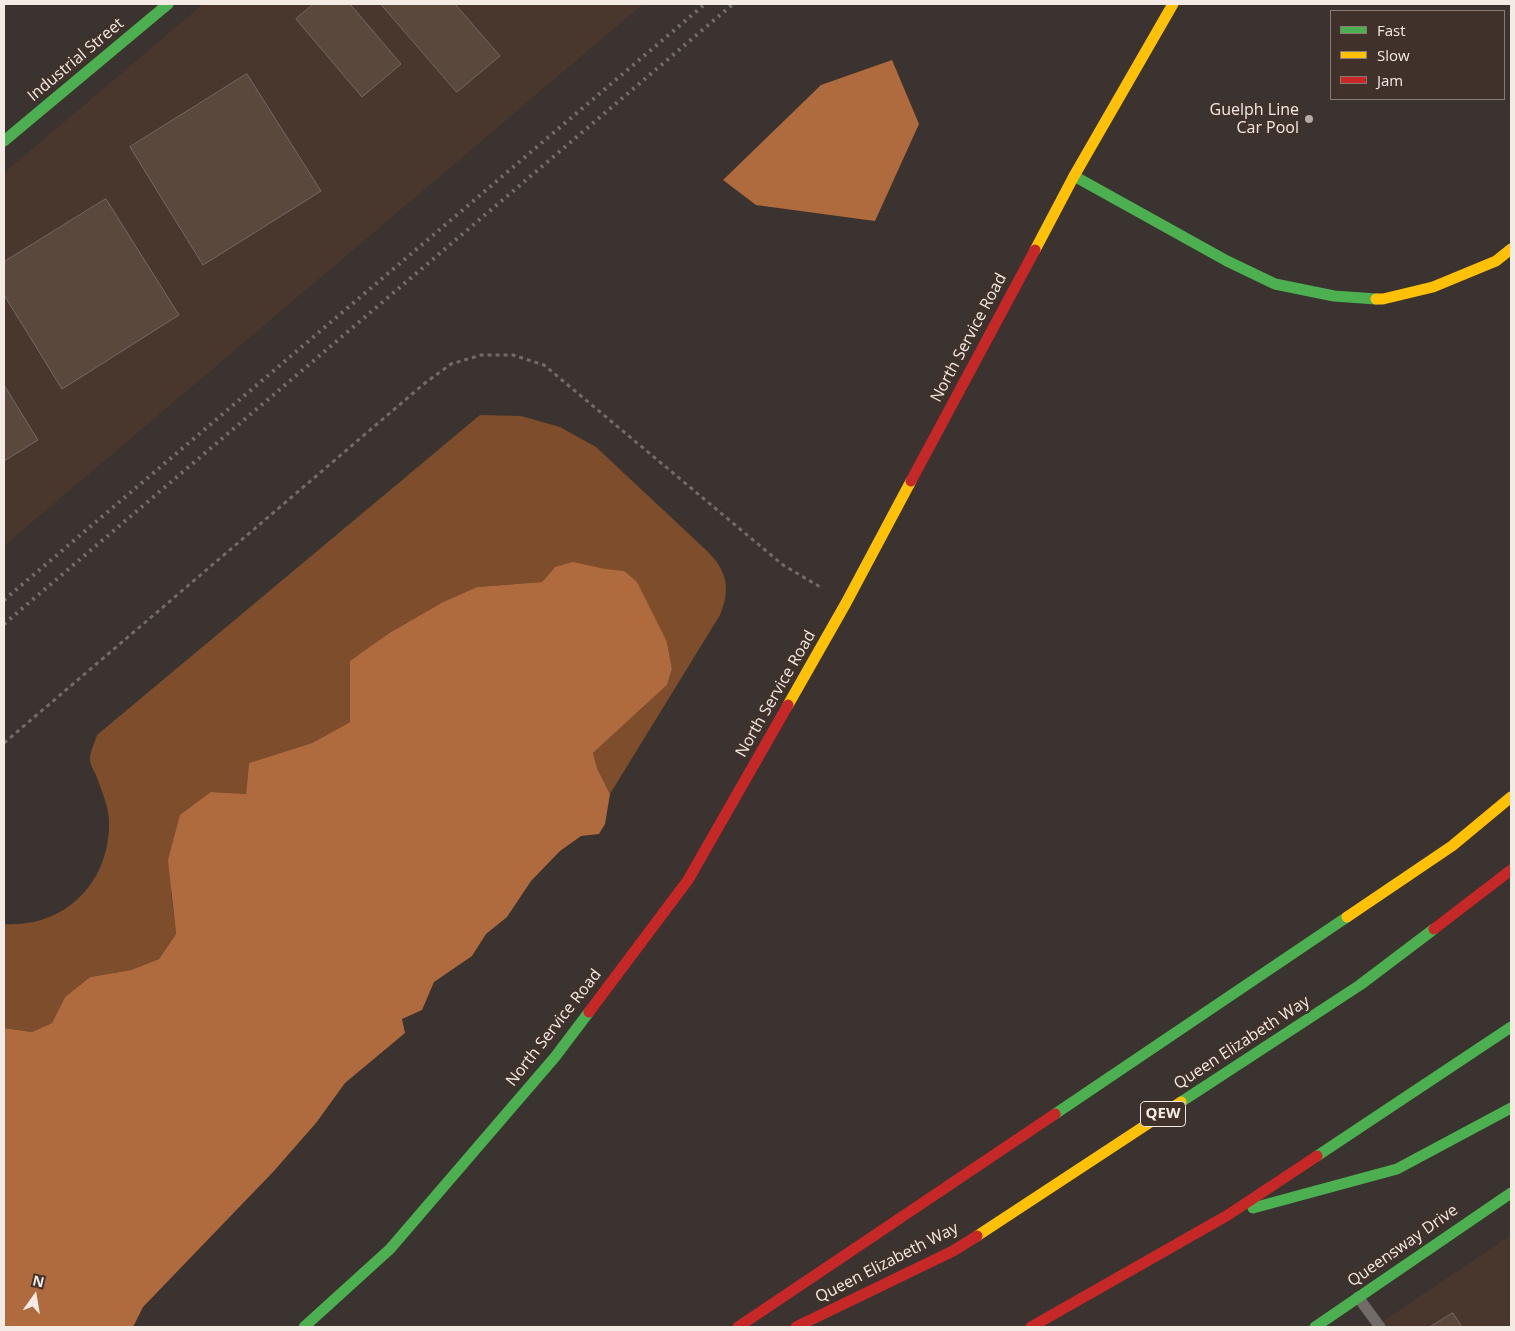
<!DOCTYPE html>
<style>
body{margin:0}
#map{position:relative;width:1515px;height:1331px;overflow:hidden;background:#3b332f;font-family:"Open Sans",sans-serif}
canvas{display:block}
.frame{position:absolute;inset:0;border:5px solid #f4ebe5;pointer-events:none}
.legend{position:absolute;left:1330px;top:10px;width:175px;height:90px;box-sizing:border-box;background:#40322a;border:1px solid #887c75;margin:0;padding:6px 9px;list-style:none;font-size:15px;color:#f4ebe5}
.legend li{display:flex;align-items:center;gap:10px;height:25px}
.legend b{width:25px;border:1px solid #887c75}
.north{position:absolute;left:10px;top:1271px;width:50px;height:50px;-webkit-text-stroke:4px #40322a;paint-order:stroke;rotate:13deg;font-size:14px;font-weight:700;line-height:20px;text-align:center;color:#f4ebe5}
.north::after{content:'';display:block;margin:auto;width:18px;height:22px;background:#f4ebe5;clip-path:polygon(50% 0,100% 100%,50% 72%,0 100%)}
</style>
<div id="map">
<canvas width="1515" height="1331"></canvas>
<div class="frame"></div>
<ul class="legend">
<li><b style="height:6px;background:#4caf50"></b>Fast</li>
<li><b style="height:6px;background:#ffc107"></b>Slow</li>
<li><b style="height:6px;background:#c62828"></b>Jam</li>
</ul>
<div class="north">N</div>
</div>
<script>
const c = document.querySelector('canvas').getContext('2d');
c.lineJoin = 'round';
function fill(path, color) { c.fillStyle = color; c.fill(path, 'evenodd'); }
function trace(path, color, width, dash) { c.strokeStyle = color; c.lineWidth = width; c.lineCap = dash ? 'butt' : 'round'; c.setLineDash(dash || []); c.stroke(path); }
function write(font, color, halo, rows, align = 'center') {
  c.font = font + ' "Open Sans",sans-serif'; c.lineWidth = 5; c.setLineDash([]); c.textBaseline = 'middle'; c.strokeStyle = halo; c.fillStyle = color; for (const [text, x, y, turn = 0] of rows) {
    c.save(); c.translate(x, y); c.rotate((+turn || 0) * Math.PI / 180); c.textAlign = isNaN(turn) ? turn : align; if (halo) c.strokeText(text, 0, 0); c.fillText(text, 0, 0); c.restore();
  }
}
fill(new Path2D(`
 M 203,4 L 643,4 L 4,546 L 4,173 Z
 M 1511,1235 L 1511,1327 L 1375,1327 L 1388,1318 Z`), '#49362c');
fill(new Path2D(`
 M 480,415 L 521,416 L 560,427 L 596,447 L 706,550 C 727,570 731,588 720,615 L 610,794 L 597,768 L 593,753 L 667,685 L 672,669 L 667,642 L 624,571 L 555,567 L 542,582 L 477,587 L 443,602 L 391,632 L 350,722 L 312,743 L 249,763 L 246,794 L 211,792 L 171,892 L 176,934 L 159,959 L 131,970 L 90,977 L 65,997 L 52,1023 L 32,1032 L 4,1028 L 4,924 C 66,928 111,881 109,820 C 108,805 101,789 96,775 C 94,771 91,766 90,761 C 89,754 95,742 97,735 Z`), '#7e4d2c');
fill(new Path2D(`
 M 892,60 L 919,124 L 875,221 L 756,205 L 723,180 L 821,85 Z
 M 573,562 L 605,569 L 624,571 L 637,582 L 667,642 L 672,669 L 667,685 L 593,753 L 597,768 L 610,794 L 605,824 L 599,834 L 581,836 L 560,851 L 531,881 L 507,917 L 486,934 L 472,956 L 434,982 L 422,1010 L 402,1019 L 405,1033 L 345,1083 L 316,1123 L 273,1172 L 143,1307 L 133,1327 L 4,1327 L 4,1028 L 32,1032 L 52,1023 L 65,997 L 90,977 L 131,970 L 159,959 L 176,934 L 168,860 L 180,815 L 211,792 L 246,794 L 249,763 L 312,743 L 350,722 L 350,661 L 391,632 L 443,602 L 477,587 L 542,582 L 555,567 Z`), '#af6b3e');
const building = new Path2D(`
 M 314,4 L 350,4 L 401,64 L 362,97 L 296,19 Z
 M 381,4 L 455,4 L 500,56 L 457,92 Z
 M 247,74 L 321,191 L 203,265 L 130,147 Z
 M 106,199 L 179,315 L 62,389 L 4,295 L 4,262 Z
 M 4,385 L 38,440 L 4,461 Z
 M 1453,1313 L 1462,1327 L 1430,1327 Z`);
fill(building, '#5a483d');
trace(building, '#716a67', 1);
trace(new Path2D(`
 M 4,743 L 425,383 L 451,364 L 481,355 L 513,355 L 544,365 L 783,565 L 822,588`), '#726c69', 3, [4, 4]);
trace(new Path2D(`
 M 1358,1297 L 1380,1327`), '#726c69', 11);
trace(new Path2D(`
 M 4,141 L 168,4
 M 1074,176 L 1227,261 L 1275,284 L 1334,296 L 1376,299
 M 1181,1102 L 1360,985 L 1434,929
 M 1055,1114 L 1347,917
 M 1317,1156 L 1511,1027
 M 1253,1208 L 1397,1169 L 1511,1108
 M 304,1327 L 390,1249 L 555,1057 L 589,1012
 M 1315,1327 L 1511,1193`), '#4caf50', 11);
trace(new Path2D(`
 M 1035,250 L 1074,176 L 1173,4
 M 1376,299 L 1383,299 L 1433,287 L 1496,261 L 1511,249
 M 788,705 L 846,603 L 911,481
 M 1347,917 L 1452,846 L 1511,797
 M 977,1236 L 1181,1102`), '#ffc107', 11);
trace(new Path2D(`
 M 911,481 L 1035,250
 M 1434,929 L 1511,870
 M 589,1012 L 688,880 L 788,705
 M 738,1327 L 1055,1114
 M 796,1327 L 953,1251 L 977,1236
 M 1031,1327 L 1228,1215 L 1317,1156`), '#c62828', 11);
trace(new Path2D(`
 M 4,600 L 705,4
 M 4,624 L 733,4`), '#736e6a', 4, [2.5, 5]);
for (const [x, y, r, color] of [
 [1309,119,5,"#b3aba5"]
]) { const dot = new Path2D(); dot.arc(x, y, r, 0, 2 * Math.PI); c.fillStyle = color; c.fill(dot); trace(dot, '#40322a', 2); }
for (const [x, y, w] of [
 [1163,1114,45]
]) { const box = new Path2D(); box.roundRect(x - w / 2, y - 12.5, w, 25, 4); c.fillStyle = '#40322a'; c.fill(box); trace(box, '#f4ebe5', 1); }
write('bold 15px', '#f4ebe5', null, [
 ["QEW",1163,1114]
]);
write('16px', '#f4ebe5', '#40322a', [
 ["Industrial Street",76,60,-40],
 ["North Service Road",969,338,-62],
 ["North Service Road",776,694,-60],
 ["North Service Road",554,1028,-52],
 ["Queen Elizabeth Way",1242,1043,-33],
 ["Queensway Drive",1403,1246,-35],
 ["Queen Elizabeth Way",887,1263,-27]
]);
write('16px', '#f4ebe5', '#40322a', [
 ["Guelph Line",1299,110],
 ["Car Pool",1299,128]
], 'right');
</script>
